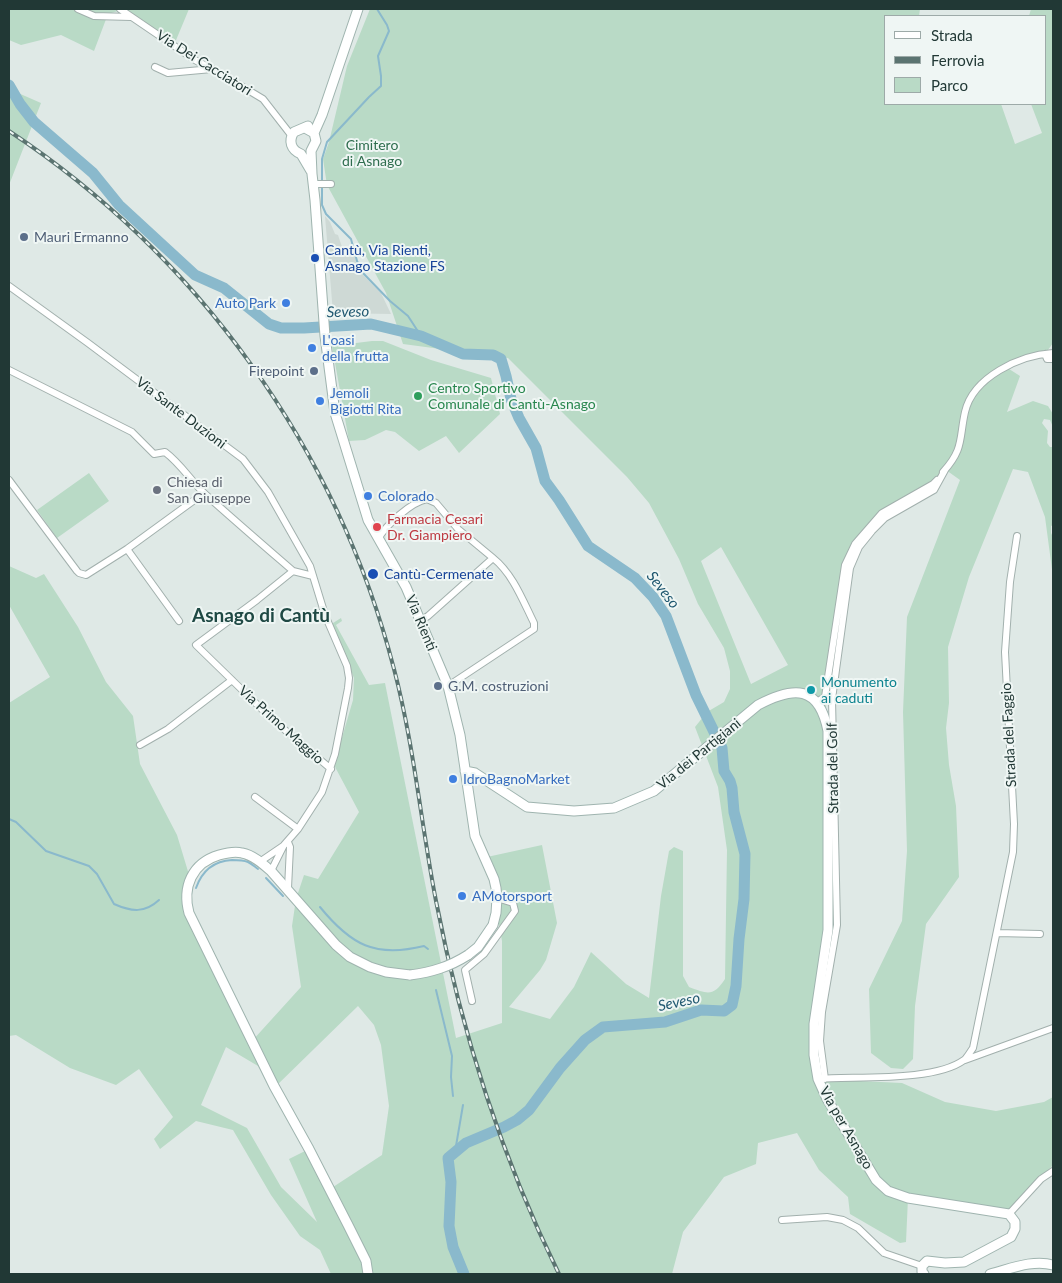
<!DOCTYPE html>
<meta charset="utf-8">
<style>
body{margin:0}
#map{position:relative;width:1062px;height:1283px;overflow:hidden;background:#dfe9e6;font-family:Lato,sans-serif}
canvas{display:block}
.frame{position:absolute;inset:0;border:10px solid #213835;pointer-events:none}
.legend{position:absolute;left:884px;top:15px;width:162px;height:90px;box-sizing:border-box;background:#eff6f4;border:1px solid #9daaa8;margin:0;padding:6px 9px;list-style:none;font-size:15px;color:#213835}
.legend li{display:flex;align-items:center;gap:10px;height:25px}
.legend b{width:25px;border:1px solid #9daaa8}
</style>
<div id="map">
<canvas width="1062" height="1283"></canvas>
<div class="frame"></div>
<ul class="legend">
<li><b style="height:6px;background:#fff"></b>Strada</li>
<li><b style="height:6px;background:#5b7471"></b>Ferrovia</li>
<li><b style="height:14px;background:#b9dac6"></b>Parco</li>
</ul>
</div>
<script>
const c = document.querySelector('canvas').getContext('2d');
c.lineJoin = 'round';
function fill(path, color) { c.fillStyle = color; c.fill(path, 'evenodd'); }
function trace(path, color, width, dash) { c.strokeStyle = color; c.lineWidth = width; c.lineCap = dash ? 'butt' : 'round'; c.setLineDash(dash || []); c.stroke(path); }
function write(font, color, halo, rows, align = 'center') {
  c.font = font + ' Lato,sans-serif'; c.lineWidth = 4; c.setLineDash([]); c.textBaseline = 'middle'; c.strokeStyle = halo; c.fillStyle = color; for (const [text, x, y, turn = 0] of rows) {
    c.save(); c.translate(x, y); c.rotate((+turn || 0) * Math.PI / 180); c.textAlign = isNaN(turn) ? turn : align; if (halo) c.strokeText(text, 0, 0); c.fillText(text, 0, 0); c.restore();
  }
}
fill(new Path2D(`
 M 325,216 L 330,222 L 335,234 L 338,235 L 343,250 L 354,255 L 361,273 L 381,293 L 391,314 L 333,313 Z`), '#ced9d5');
fill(new Path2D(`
 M 9,9 L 189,9 L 174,45 L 121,10 L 108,14 L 94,51 L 61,35 L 21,45 L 9,40 Z
 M 370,9 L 920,9 L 919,16 L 886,16 L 886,104 L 1001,104 L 1015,144 L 1042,133 L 1031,104 L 1046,104 L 1046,16 L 1029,16 L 1031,9 L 1053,9 L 1053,343 L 1045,354 L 1006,367 L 1020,376 L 1007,412 L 1033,401 L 1048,406 L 1053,414 L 1053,435 L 1053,427 L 1050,420 L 1044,419 L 1042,423 L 1048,431 L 1047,443 L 1050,447 L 1053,447 L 1053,525 L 1051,526 L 1051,533 L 1053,537 L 1053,577 L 1045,517 L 1028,472 L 1013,469 L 969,577 L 948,647 L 949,703 L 946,728 L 949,765 L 956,806 L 959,877 L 926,924 L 915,1006 L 913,1059 L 903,1069 L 891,1068 L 871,1053 L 869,989 L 902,921 L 907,851 L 903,712 L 907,617 L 960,480 L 946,470 L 933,484 L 855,544 L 825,697 L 828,731 L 828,930 L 814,1024 L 818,1079 L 902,1083 L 945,1102 L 996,1111 L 1044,1102 L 1053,1097 L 1053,1165 L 1009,1214 L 908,1198 L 906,1242 L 900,1243 L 850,1214 L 848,1197 L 819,1170 L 797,1133 L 758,1143 L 756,1164 L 724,1177 L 683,1232 L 672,1274 L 331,1274 L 320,1250 L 300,1236 L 271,1195 L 233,1130 L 196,1121 L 160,1149 L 154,1139 L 173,1117 L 139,1069 L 116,1085 L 70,1068 L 16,1035 L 9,1036 L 9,703 L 50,677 L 9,605 L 9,566 L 36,578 L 44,574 L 78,627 L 106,682 L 133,716 L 140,764 L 177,835 L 190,878 L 187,904 L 252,1041 L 301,987 L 292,926 L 296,899 L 304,875 L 318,879 L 359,812 L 334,765 L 353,700 L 354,678 L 333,626 L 333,623 L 341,618 L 342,621 L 336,625 L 369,685 L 385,683 L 456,1038 L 502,1023 L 502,941 L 487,857 L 542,845 L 557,923 L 546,960 L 540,970 L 509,1007 L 550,1019 L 574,987 L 591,952 L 626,984 L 649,998 L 661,896 L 669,851 L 674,847 L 683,851 L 683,976 L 689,987 C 708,994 713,997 725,979 L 727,850 L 718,787 L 695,727 L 707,712 L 724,702 L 730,689 L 730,671 L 724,648 L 698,604 L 679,559 L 649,503 L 627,477 L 508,358 L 403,344 L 386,293 L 327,185 L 323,159 L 329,142 L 347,66 ZM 721,547 L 788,665 L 751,684 L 701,561 ZM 358,1006 L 374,1025 L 381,1045 L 389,1106 L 382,1155 L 330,1189 L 309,1149 L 289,1159 L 317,1222 L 281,1187 L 247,1128 L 201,1105 L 226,1047 L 258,1066 L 272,1090 Z
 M 9,89 L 41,103 L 9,185 Z
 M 372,341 L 383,341 L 431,360 L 491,378 L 500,414 L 459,453 L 446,436 L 419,451 L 395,432 L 386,430 L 365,440 L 349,441 L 332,346 Z
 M 89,473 L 109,501 L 57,538 L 37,510 Z`), '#b9dac6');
trace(new Path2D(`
 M 377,9 L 387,25 L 389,31 L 378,56 L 381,76 L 381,86 L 369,97 L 327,142 L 322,159 L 322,205 L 326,214 L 351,239 L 357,261 L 363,273 L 390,301 L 408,316 L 421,336
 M 9,819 L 16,822 L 46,851 L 89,866 L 97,874 L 114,904 C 132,912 145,913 159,900
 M 266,878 L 283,896
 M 196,888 C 202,871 213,861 232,860 C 237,860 243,860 248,862 C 252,864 255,867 258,869
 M 320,907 C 351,945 375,958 424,946 L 428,949
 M 436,990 L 452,1056 L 451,1077 L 453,1096
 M 456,1151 L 456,1146 L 463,1105`), '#8ab9cc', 2);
trace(new Path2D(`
 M 9,85 L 20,104 L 34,122 L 93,173 L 119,205 L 195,275 L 224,288 L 269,324 L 281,328 L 304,328 L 371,324 L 421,336 L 463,354 L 493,355 L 501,359 L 506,376 L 511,399 L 519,418 L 536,448 L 545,481 L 559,500 L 588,546 L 635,578 L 653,597 L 666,616 L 696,695 L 722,748 L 724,771 L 730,781 L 732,788 L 734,812 L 745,854 L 744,899 L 739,939 L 736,986 L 732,1005 L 724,1011 L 701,1010 L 665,1022 L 603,1027 L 585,1040 L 560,1068 L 529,1110 L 517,1120 L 504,1127 L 466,1143 L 448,1158 L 451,1182 L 449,1226 L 453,1247 L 464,1274`), '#8ab9cc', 11);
const street = new Path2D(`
 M 78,9 L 94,16 L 131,17
 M 120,9 L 195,60 L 228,78 L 263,99 L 291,135
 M 155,67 L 168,73 L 212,69
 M 314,184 L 331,184
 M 9,286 L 88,343 L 243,459 L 268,492 L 310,566 L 325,615 L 347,666 L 349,678 L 348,688 L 335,754 L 322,792 L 298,829 L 284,845 L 271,871
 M 1045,354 L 1047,359 L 1053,359
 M 9,370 L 132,432 L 154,454 L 165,452 C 181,464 191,481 205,494 C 234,520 263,545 293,571
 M 943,472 C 964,449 959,439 965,412 C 973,377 1020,355 1053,353
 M 9,480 L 77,571 L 79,573 L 86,575 L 127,549 L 204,493
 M 378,539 C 386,525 411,502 427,499 L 436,503 L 458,529 L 493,558
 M 127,549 L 179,621
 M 313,576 L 293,571 L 257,600 L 196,645 L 272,719 L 331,769
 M 420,621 L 428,616 L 493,558 C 513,574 523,601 534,623 L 534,629 L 448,686
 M 816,702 L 825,697 L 845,565 L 855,544 L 882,513 L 933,484 L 937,480
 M 140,745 L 168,729 L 232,680
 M 255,797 L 298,829
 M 261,861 L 283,846
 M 288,888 L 290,847 L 288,842
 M 997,933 L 1040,934
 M 472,1001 L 465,970 L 484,954 L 515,911 L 513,903 L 497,898
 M 965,1060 L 1053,1028
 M 818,1079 C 856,1076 934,1082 964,1060 C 967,1058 970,1052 973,1048 L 1013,852 L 1014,824 L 1005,652 L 1010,582 L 1017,536
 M 825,1079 L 820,1041 L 822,1012 L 837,925 L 832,699 L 850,568 L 859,547 L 872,531 L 885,518 L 934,490 L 945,470
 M 1009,1214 L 1041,1179 L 1053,1171
 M 782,1220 L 827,1217 L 843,1220 L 858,1228 L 884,1253 L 922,1266`);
const secondary = new Path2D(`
 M 308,126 L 294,132 C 288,141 291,150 301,154 L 311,171
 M 305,128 L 314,133 L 316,141 L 311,151 L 312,174 L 315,200 L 325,336 L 335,413 L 368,520 L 406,587 L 448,686 L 460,735 L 475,836 L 494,879 L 496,888 L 497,898 L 496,913 L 493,925 L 478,947 L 468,955
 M 314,133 L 322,115 L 358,9
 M 465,771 L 475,773 L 527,807 L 574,811 L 614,808 L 654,791 L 758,705 C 794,686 819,685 828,731 L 828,930 L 814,1024 L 814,1055 L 818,1079 L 827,1099 L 876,1180 L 888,1191 L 908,1198 L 1009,1214 L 1015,1222 L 1015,1229 L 1011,1237 L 964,1262 L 945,1263 L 927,1261 L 922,1266 L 922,1272 L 924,1274
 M 368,1274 L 366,1261 L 348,1225 L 309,1149 L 274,1086 L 189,913 C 182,887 192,863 219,855 C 226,853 235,851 242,853 C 253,855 263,864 271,871 L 336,945 L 350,957 L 370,967 L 386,972 L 410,975
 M 990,1274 C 1010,1269 1033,1259 1053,1265`);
trace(street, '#a2b0ad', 8);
trace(secondary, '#9fb4af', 11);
trace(street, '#fff', 6);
trace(secondary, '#fff', 9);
const rail = new Path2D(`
 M 9,131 C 198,256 337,449 394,669 C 414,745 421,824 436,901 C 461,1030 501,1156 559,1274`);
trace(rail, '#5b7471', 4);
trace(rail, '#eff6f4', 2, [5.5]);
const secondaryBridge = new Path2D(`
 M 410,975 C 432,972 449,967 468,955`);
trace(secondaryBridge, '#9fb4af', 11, []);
trace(secondaryBridge, '#fff', 9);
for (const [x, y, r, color] of [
 [24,237,5,"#5c6f8a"],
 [315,258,5,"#1a4fb4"],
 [286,303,5,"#3f7fe0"],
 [312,348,5,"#3f7fe0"],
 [314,371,5,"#5c6f8a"],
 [418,396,5,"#2e9e5b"],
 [320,401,5,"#3f7fe0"],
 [157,490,5,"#6b7280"],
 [368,496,5,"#3f7fe0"],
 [377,527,5,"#e0444e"],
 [373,574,6,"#1a4fb4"],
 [438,686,5,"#5c6f8a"],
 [811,690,5,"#0f9aa8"],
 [453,779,5,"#3f7fe0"],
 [462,896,5,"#3f7fe0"]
]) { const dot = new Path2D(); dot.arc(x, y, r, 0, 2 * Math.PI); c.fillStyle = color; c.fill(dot); trace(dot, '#eff6f4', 2); }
write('14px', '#213835', '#eff6f4', [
 ["Via Dei Cacciatori",204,63,32],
 ["Via Sante Duzioni",181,413,37],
 ["Via Rienti",421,623,67],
 ["Via Primo Maggio",281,725,42],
 ["Strada del Faggio",1009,735,-93],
 ["Via dei Partigiani",699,754,-39],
 ["Strada del Golf",833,768,-91],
 ["Via per Asnago",846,1128,60]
]);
write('14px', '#2e6d4e', '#eff6f4', [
 ["Cimitero",372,145],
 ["di Asnago",372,161]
]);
write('14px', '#4e5e75', '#eff6f4', [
 ["Mauri Ermanno",34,237],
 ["Firepoint",304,371,"right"],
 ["G.M. costruzioni",448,686]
], 'left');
write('14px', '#164399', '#eff6f4', [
 ["Cantù, Via Rienti,",325,250],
 ["Asnago Stazione FS",325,266],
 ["Cantù-Cermenate",384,574]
], 'left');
write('14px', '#366cbe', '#eff6f4', [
 ["Auto Park",276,303,"right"],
 ["L'oasi",322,340],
 ["della frutta",322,356],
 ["Jemoli",330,393],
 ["Bigiotti Rita",330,409],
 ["Colorado",378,496],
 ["IdroBagnoMarket",463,779],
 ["AMotorsport",472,896]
], 'left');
write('14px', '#27864d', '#eff6f4', [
 ["Centro Sportivo",428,388],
 ["Comunale di Cantù-Asnago",428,404]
], 'left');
write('14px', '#5b616d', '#eff6f4', [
 ["Chiesa di",167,482],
 ["San Giuseppe",167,498]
], 'left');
write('14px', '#be3a42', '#eff6f4', [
 ["Farmacia Cesari",387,519],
 ["Dr. Giampiero",387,535]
], 'left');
write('14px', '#0d838f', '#eff6f4', [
 ["Monumento",821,682],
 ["ai caduti",821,698]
], 'left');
write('italic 15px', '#205870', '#eff6f4', [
 ["Seveso",348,312,-1],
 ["Seveso",663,590,52],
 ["Seveso",679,1002,-12]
]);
write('bold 19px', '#1f4944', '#eff6f4', [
 ["Asnago di Cantù",261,616]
]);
</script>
